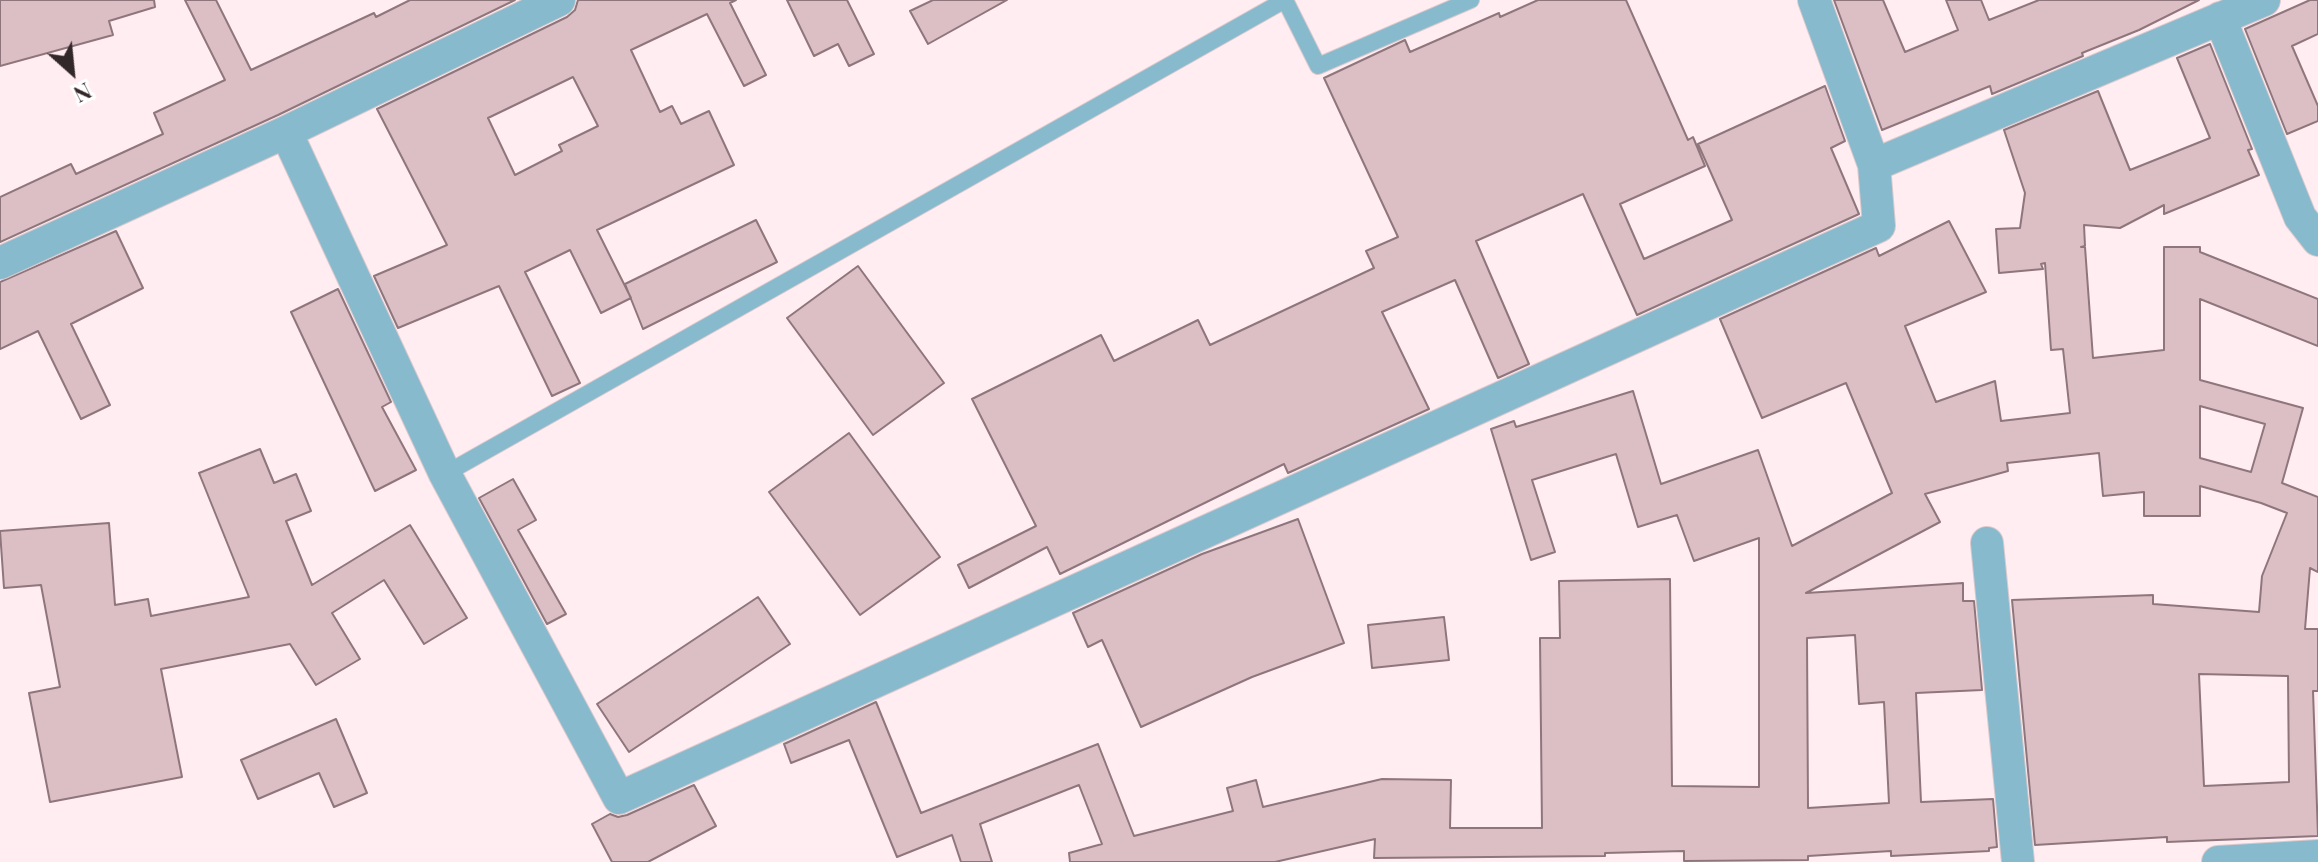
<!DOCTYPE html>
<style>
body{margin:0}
#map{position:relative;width:2318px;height:862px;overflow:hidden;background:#ffedf1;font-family:"Playfair Display",serif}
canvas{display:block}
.north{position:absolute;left:32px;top:32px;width:80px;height:80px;-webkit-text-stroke:6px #fff;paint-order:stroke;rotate:153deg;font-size:22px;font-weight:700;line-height:32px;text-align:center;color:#322729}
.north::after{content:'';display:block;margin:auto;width:28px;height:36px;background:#322729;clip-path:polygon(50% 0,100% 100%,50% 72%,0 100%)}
</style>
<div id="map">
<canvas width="2318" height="862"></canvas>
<div class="north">N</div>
</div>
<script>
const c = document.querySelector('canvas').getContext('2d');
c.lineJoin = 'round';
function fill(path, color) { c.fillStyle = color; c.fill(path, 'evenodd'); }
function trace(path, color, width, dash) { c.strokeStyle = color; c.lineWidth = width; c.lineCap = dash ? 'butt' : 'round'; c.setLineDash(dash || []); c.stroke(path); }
const building = new Path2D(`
 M 0,0 L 154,0 L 155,7 L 109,21 L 113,35 L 0,66 Z
 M 185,0 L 216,0 L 251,70 L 374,13 L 376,17 L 410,0 L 515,0 L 278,115 L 0,242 L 0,197 L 71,164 L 76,174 L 163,134 L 154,113 L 225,80 Z
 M 578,0 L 736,0 L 730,3 L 766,75 L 744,86 L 707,14 L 631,50 L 660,112 L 672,106 L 681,124 L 709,111 L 734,165 L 597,230 L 631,298 L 601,313 L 570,250 L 525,272 L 580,383 L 552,396 L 499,286 L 398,328 L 374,276 L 447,245 L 377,109 L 567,17 L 575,10 ZM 573,77 L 598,126 L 559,145 L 562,151 L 515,175 L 488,118 Z
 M 787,0 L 847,0 L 874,54 L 849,66 L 838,44 L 814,56 Z
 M 933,0 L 1007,0 L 928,44 L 910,11 Z
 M 1538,0 L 1626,0 L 1688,140 L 1693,137 L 1705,166 L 1620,204 L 1644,259 L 1732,220 L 1698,144 L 1825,86 L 1845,141 L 1831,148 L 1859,214 L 1637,315 L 1583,194 L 1476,241 L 1529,364 L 1498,378 L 1455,280 L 1382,312 L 1429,409 L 1288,473 L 1284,464 L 1060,574 L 1047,547 L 969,588 L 958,565 L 1036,526 L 972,399 L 1101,335 L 1114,361 L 1198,320 L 1210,345 L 1374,268 L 1366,251 L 1398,237 L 1324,78 L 1405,40 L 1410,52 L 1499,13 L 1500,17 Z
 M 1834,0 L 1883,0 L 1905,52 L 1958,30 L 1946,0 L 1981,0 L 1989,20 L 2039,0 L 2199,0 L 2139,30 L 2082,53 L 2083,56 L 1992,94 L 1990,86 L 1882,130 Z
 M 2310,0 L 2318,0 L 2318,34 L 2292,46 L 2318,106 L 2318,121 L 2287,134 L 2245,29 Z
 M 2210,44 L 2252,149 L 2248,150 L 2259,175 L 2164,214 L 2164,205 L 2120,228 L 2084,225 L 2085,246 L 2081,247 L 2085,247 L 2093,358 L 2164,350 L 2164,247 L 2200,247 L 2200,252 L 2318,299 L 2318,346 L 2200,299 L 2200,380 L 2303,408 L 2282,483 L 2318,497 L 2318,572 L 2310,568 L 2305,629 L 2318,629 L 2318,691 L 2313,691 L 2318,836 L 2167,842 L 2167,837 L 2035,845 L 2012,600 L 2153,595 L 2153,604 L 2259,612 L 2262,576 L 2287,513 L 2261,503 L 2200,486 L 2200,516 L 2144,516 L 2144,492 L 2103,496 L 2099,453 L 2007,463 L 2008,471 L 1925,494 L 1940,522 L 1806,593 L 1963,583 L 1963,601 L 1974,601 L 1982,690 L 1916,693 L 1921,802 L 1993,799 L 1997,847 L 1989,848 L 1989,851 L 1891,856 L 1891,851 L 1808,856 L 1808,860 L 1684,861 L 1684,851 L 1605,853 L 1605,856 L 1374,858 L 1375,839 L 1275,862 L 1070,862 L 1069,853 L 1102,844 L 1079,785 L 980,824 L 992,862 L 961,862 L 952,835 L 897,857 L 849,740 L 791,763 L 784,744 L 876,702 L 921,813 L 1098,744 L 1134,836 L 1233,811 L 1227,788 L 1256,780 L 1263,807 L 1382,779 L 1451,780 L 1450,828 L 1542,828 L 1540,638 L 1560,638 L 1559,581 L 1670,579 L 1672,786 L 1759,787 L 1759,538 L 1694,561 L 1677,515 L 1638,527 L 1616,454 L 1532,480 L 1555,552 L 1531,560 L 1491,429 L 1514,421 L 1516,427 L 1633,391 L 1661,484 L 1758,450 L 1792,546 L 1892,493 L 1846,383 L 1762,418 L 1720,319 L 1876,248 L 1879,256 L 1949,221 L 1986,292 L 1905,326 L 1936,402 L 1995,381 L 2001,421 L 2070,413 L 2063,349 L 2051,350 L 2045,263 L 2041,264 L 2043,269 L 1999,273 L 1996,229 L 2020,228 L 2025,193 L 2004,130 L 2098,91 L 2130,170 L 2210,138 L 2177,58 ZM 2200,406 L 2265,424 L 2251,472 L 2200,458 ZM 1855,635 L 1859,704 L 1884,702 L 1889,803 L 1808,808 L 1807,638 ZM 2199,674 L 2288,676 L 2289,782 L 2204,786 Z
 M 756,220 L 777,262 L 643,329 L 625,284 Z
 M 116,231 L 143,288 L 71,324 L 110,405 L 81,419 L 38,331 L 0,349 L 0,282 Z
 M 858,266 L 944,383 L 873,435 L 787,318 Z
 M 338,289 L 391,402 L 382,407 L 416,470 L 375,491 L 291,312 Z
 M 849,433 L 940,557 L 860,615 L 769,492 Z
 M 260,449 L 274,483 L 296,474 L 311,511 L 286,521 L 312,585 L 410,525 L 467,618 L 424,644 L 384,580 L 332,613 L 360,659 L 316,685 L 290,644 L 161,669 L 182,777 L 50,802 L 29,693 L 60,687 L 41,585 L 4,588 L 0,531 L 109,523 L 115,605 L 148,599 L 151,616 L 249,597 L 199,473 Z
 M 513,479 L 536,520 L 518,530 L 566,614 L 547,624 L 479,498 Z
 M 1298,519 L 1344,643 L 1252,677 L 1141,727 L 1102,640 L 1088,647 L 1073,613 L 1202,554 Z
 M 758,597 L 790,644 L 629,752 L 597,704 Z
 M 1444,617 L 1449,660 L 1372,668 L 1368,625 Z
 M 336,719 L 367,793 L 334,807 L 319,773 L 258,799 L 241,760 Z
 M 694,785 L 716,826 L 648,862 L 612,862 L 592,824 L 610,814 L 618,817 L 627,815 Z`);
fill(building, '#dbbfc5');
trace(building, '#8f767c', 2);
const lane = new Path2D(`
 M 1285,0 L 1318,66 L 1471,0
 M 445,474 L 1285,0`);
const street = new Path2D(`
 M 2220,18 L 2300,217 L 2318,240
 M 286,132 L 445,474 L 619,798 L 1879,226 L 1874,165 L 1814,0
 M 1874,165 L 2264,0
 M 0,263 L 286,132 L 559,0
 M 1987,543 L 2018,862
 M 2218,862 L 2318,856`);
trace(lane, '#dac9cd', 18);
trace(street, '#dac9cd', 34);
trace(lane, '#87bacd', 16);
trace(street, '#87bacd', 32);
</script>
